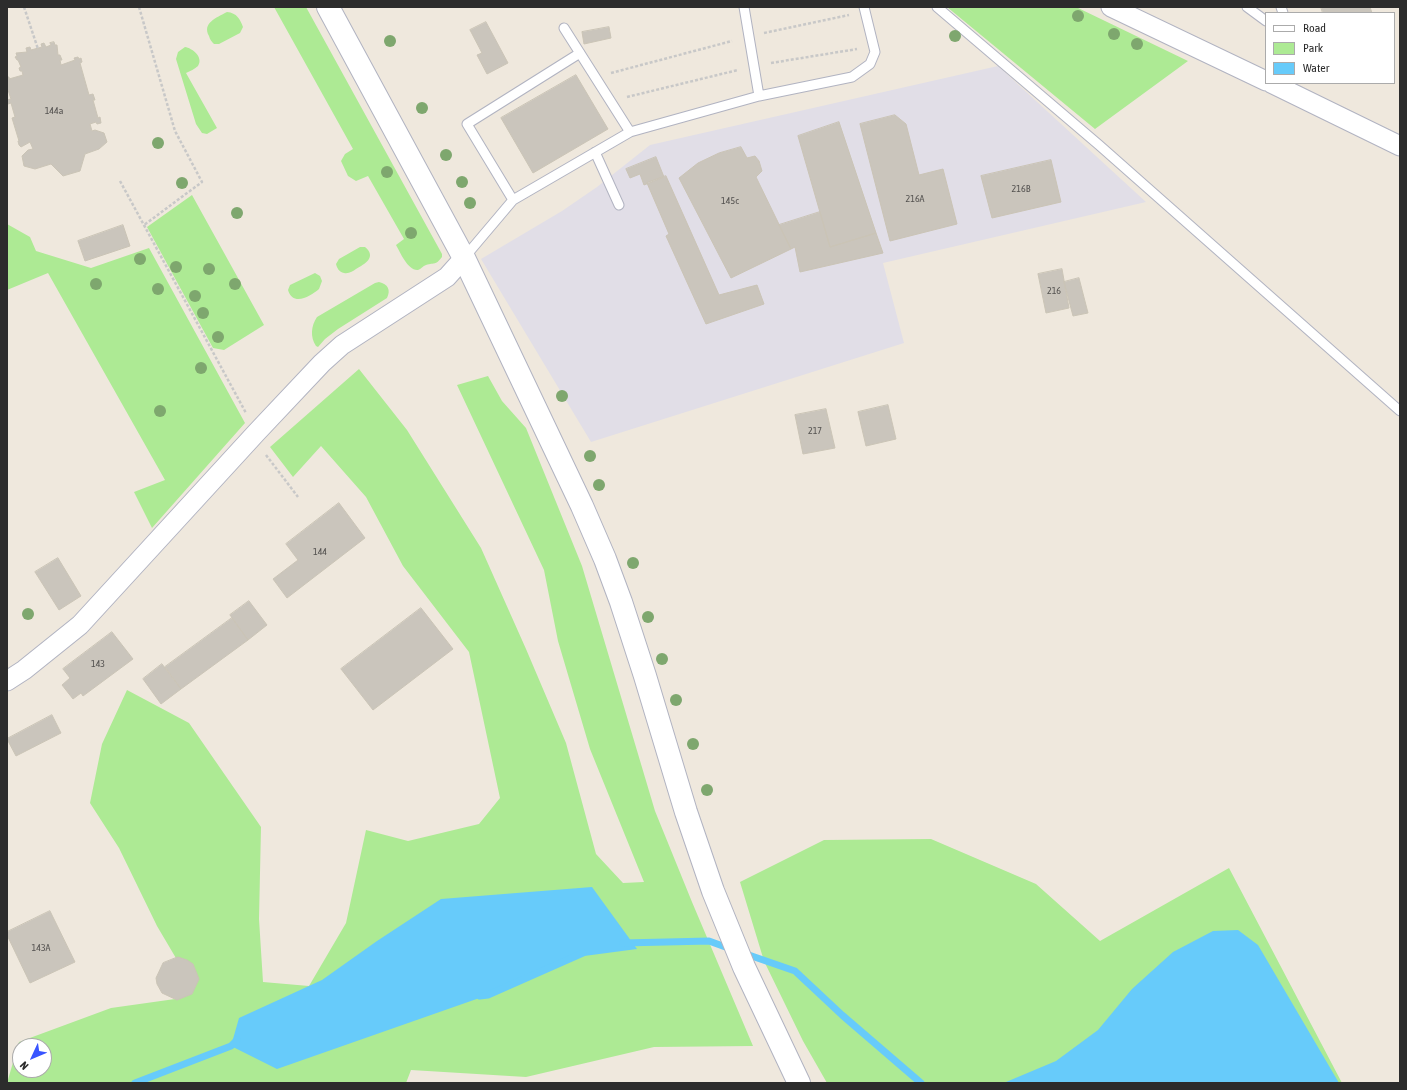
<!DOCTYPE html>
<style>
body{margin:0}
#map{position:relative;width:1407px;height:1090px;overflow:hidden;background:#efe8dd;font-family:"Asap Condensed",sans-serif}
canvas{display:block}
.frame{position:absolute;inset:0;border:8px solid #2c2c2c;pointer-events:none}
.legend{position:absolute;left:1265px;top:12px;width:130px;height:72px;box-sizing:border-box;background:#fff;border:1px solid #ababab;margin:0;padding:5px 7px;list-style:none;font-size:12px;color:#2c2c2c}
.legend li{display:flex;align-items:center;gap:8px;height:20px}
.legend b{width:20px;border:1px solid #ababab}
.north{position:absolute;left:12px;top:1038px;width:40px;height:40px;box-sizing:border-box;background:#fff;border:1px solid #ababab;border-radius:50%;rotate:226deg;font-size:11px;font-weight:700;line-height:16px;text-align:center;color:#2c2c2c}
.north::after{content:'';display:block;margin:auto;width:14px;height:18px;background:#3955ff;clip-path:polygon(50% 0,100% 100%,50% 72%,0 100%)}
</style>
<div id="map">
<canvas width="1407" height="1090"></canvas>
<div class="frame"></div>
<ul class="legend">
<li><b style="height:5px;background:#fff"></b>Road</li>
<li><b style="height:11px;background:#adea94"></b>Park</li>
<li><b style="height:11px;background:#67cbfa"></b>Water</li>
</ul>
<div class="north">N</div>
</div>
<script>
const c = document.querySelector('canvas').getContext('2d');
c.lineJoin = 'round';
function fill(path, color) { c.fillStyle = color; c.fill(path, 'evenodd'); }
function trace(path, color, width, dash) { c.strokeStyle = color; c.lineWidth = width; c.lineCap = dash ? 'butt' : 'round'; c.setLineDash(dash || []); c.stroke(path); }
function write(font, color, halo, rows, align = 'center') {
  c.font = font + ' "Asap Condensed",sans-serif'; c.lineWidth = 4; c.setLineDash([]); c.textBaseline = 'middle'; c.strokeStyle = halo; c.fillStyle = color; for (const [text, x, y, turn = 0] of rows) {
    c.save(); c.translate(x, y); c.rotate((+turn || 0) * Math.PI / 180); c.textAlign = isNaN(turn) ? turn : align; if (halo) c.strokeText(text, 0, 0); c.fillText(text, 0, 0); c.restore();
  }
}
fill(new Path2D(`
 M 998,66 L 1146,202 L 883,263 L 904,343 L 591,442 L 481,259 L 562,211 L 597,187 L 650,145 Z`), '#e1dee7');
fill(new Path2D(`
 M 274,7 L 306,7 L 442,254 L 442,257 C 435,266 435,262 426,265 C 423,266 421,269 418,270 C 408,271 400,252 396,245 L 404,239 L 368,176 L 356,181 L 348,176 L 341,161 L 345,154 L 353,149 Z
 M 947,7 L 1076,7 L 1188,61 L 1095,129 Z
 M 227,12 C 237,13 240,19 243,27 L 240,33 L 219,44 L 214,44 C 212,42 210,40 209,36 C 202,23 216,18 227,12 Z
 M 185,47 C 192,48 204,57 198,66 C 195,69 190,71 186,73 L 217,128 L 207,134 L 202,133 L 196,124 L 176,59 L 178,52 Z
 M 192,195 L 264,325 L 224,350 L 213,348 L 147,227 Z
 M 7,224 L 30,237 L 36,251 L 91,268 L 149,248 L 245,423 L 152,528 L 134,492 L 165,480 L 48,273 L 7,290 Z
 M 360,247 L 365,247 C 377,257 365,264 356,269 C 353,271 349,274 344,273 C 339,272 337,268 336,264 L 339,259 Z
 M 315,273 L 320,276 L 322,281 L 319,289 C 311,296 293,307 288,290 L 290,285 Z
 M 379,282 C 388,284 391,290 387,298 L 338,329 L 325,339 L 318,347 L 316,346 C 310,337 311,326 317,317 L 375,283 Z
 M 359,369 L 407,430 L 481,548 L 526,649 L 566,743 L 596,854 L 623,883 L 644,882 L 590,749 L 558,641 L 544,570 L 457,385 L 488,376 L 502,401 L 526,428 L 582,566 L 655,811 L 692,902 L 753,1046 L 654,1047 L 526,1077 L 411,1070 L 406,1083 L 7,1083 L 19,1042 L 111,1008 L 175,999 L 183,970 L 157,926 L 119,848 L 90,803 L 102,744 L 127,690 L 189,723 L 261,827 L 259,919 L 263,982 L 309,986 L 346,923 L 366,830 L 408,841 L 479,824 L 500,798 L 469,652 L 403,566 L 366,497 L 321,446 L 293,477 L 270,447 ZM 20,1046 L 44,1046 L 44,1070 L 20,1070 Z
 M 931,839 L 1036,884 L 1100,941 L 1229,868 L 1342,1083 L 827,1083 L 803,1041 L 764,961 L 740,882 L 824,840 Z`), '#adea94');
fill(new Path2D(`
 M 592,887 L 637,949 L 569,958 L 488,995 L 277,1069 L 231,1046 L 239,1018 L 322,980 L 377,941 L 441,899 Z
 M 1238,930 L 1258,945 L 1339,1083 L 1000,1083 L 1006,1082 L 1056,1061 L 1098,1030 L 1132,989 L 1173,952 L 1213,931 Z`), '#67cbfa');
trace(new Path2D(`
 M 623,943 L 709,941 L 731,949
 M 743,953 L 795,971 L 842,1015 L 921,1083
 M 480,996 L 488,995 L 583,953
 M 135,1083 L 231,1046 L 237,1040`), '#67cbfa', 7);
const building = new Path2D(`
 M 1321,7 L 1370,7 L 1372,13 L 1323,13 Z
 M 486,22 L 508,63 L 487,74 L 477,55 L 482,53 L 470,30 Z
 M 609,27 L 611,38 L 584,44 L 582,32 Z
 M 54,42 L 55,45 L 57,45 L 58,55 L 60,55 L 62,60 L 60,60 L 61,65 L 75,60 L 74,58 L 78,57 L 79,59 L 81,58 L 82,62 L 80,63 L 89,95 L 93,94 L 95,100 L 93,100 L 98,118 L 100,117 L 101,123 L 97,124 L 96,122 L 90,124 L 92,131 L 95,130 L 104,133 L 107,142 L 99,149 L 85,154 L 80,171 L 63,176 L 51,164 L 35,169 L 24,166 L 22,156 L 28,150 L 33,149 L 30,142 L 21,147 L 19,145 L 18,141 L 19,141 L 12,118 L 15,117 L 11,103 L 8,104 L 7,100 L 11,99 L 7,87 L 7,77 L 9,77 L 9,79 L 23,75 L 22,71 L 20,71 L 19,68 L 21,67 L 18,60 L 17,60 L 15,57 L 17,56 L 16,53 L 27,52 L 26,48 L 30,47 L 31,50 L 42,47 L 41,44 L 44,43 L 46,47 L 51,45 L 50,43 Z
 M 576,75 L 608,129 L 533,173 L 501,118 Z
 M 895,115 L 906,124 L 919,175 L 943,169 L 957,224 L 890,241 L 860,124 Z
 M 839,122 L 876,233 L 830,247 L 798,136 Z
 M 741,147 L 747,158 L 755,156 L 759,161 L 762,171 L 756,177 L 791,249 L 731,278 L 679,178 L 698,163 L 719,153 Z
 M 656,157 L 664,177 L 644,185 L 640,174 L 630,178 L 626,169 Z
 M 1051,160 L 1061,202 L 992,218 L 981,176 Z
 M 666,176 L 719,295 L 757,285 L 764,304 L 706,324 L 666,236 L 669,234 L 647,183 Z
 M 820,212 L 830,247 L 876,233 L 883,253 L 800,272 L 795,247 L 791,249 L 779,225 Z
 M 123,225 L 130,246 L 85,261 L 78,241 Z
 M 1062,269 L 1069,308 L 1046,313 L 1038,274 Z
 M 1079,278 L 1088,313 L 1073,316 L 1064,282 Z
 M 888,405 L 896,439 L 866,446 L 858,412 Z
 M 826,409 L 835,448 L 803,454 L 795,415 Z
 M 339,503 L 365,538 L 287,598 L 273,579 L 298,560 L 286,544 Z
 M 58,558 L 81,596 L 59,610 L 35,572 Z
 M 249,601 L 267,625 L 248,640 L 230,615 Z
 M 421,608 L 453,649 L 373,710 L 341,669 Z
 M 232,618 L 248,640 L 181,689 L 165,667 Z
 M 112,632 L 133,659 L 83,696 L 81,693 L 73,699 L 62,685 L 70,678 L 63,669 Z
 M 162,664 L 181,689 L 161,704 L 143,679 Z
 M 52,715 L 61,733 L 16,756 L 7,739 Z
 M 50,911 L 75,962 L 30,983 L 7,935 L 7,932 Z
 M 178,957 L 187,960 L 193,964 L 199,979 L 192,994 L 177,1000 L 162,993 L 157,984 L 156,978 L 163,963 Z`);
fill(building, '#cac5bc');
trace(building, '#cac4b6', 1);
const service = new Path2D(`
 M 744,7 L 759,96
 M 937,7 L 1099,145 L 1400,411
 M 1247,7 L 1266,21
 M 1281,7 L 1283,13
 M 564,28 L 630,132
 M 595,152 L 619,205
 M 513,200 L 467,124 L 580,53
 M 464,258 L 513,200 L 630,132 L 759,96 L 852,77 L 870,64 L 875,52 L 864,7`);
const minor = new Path2D(`
 M 1111,7 L 1266,81
 M 1271,83 L 1400,146
 M 7,681 L 24,670 L 80,625 L 256,433 L 322,363 L 342,345 L 447,277 L 464,258`);
const tertiary = new Path2D(`
 M 328,7 L 464,258 L 582,506 L 605,559 L 621,602 L 645,676 L 686,812 L 713,891 L 744,967 L 799,1083`);
trace(service, '#b1b3c1', 11);
trace(minor, '#b1b3c1', 21);
trace(tertiary, '#b1b3c1', 24);
trace(new Path2D(`
 M 24,7 L 38,49
 M 139,7 L 175,131 L 202,182 L 144,225
 M 764,33 L 849,15
 M 771,63 L 857,49
 M 611,73 L 732,41
 M 627,97 L 738,70
 M 120,181 L 246,413
 M 266,455 L 298,497`), '#c8c8c8', 2.5, [3, 2]);
trace(service, '#fff', 9);
trace(minor, '#fff', 19);
trace(tertiary, '#fff', 22);
c.fillStyle = '#7ea76e';
for (const [x, y] of [
 [1078,16],
 [1114,34],
 [955,36],
 [390,41],
 [1137,44],
 [422,108],
 [158,143],
 [446,155],
 [387,172],
 [462,182],
 [182,183],
 [470,203],
 [237,213],
 [411,233],
 [140,259],
 [176,267],
 [209,269],
 [96,284],
 [235,284],
 [158,289],
 [195,296],
 [203,313],
 [218,337],
 [201,368],
 [562,396],
 [160,411],
 [590,456],
 [599,485],
 [633,563],
 [28,614],
 [648,617],
 [662,659],
 [676,700],
 [693,744],
 [707,790]
]) { c.beginPath(); c.arc(x, y, 6, 0, 2 * Math.PI); c.fill(); }
write('10px', '#545250', null, [
 ["144a",54,111],
 ["216B",1021,189],
 ["216A",915,199],
 ["145c",730,201],
 ["216",1054,291],
 ["217",815,431],
 ["144",320,552],
 ["143",98,664],
 ["143A",41,948]
]);
</script>
